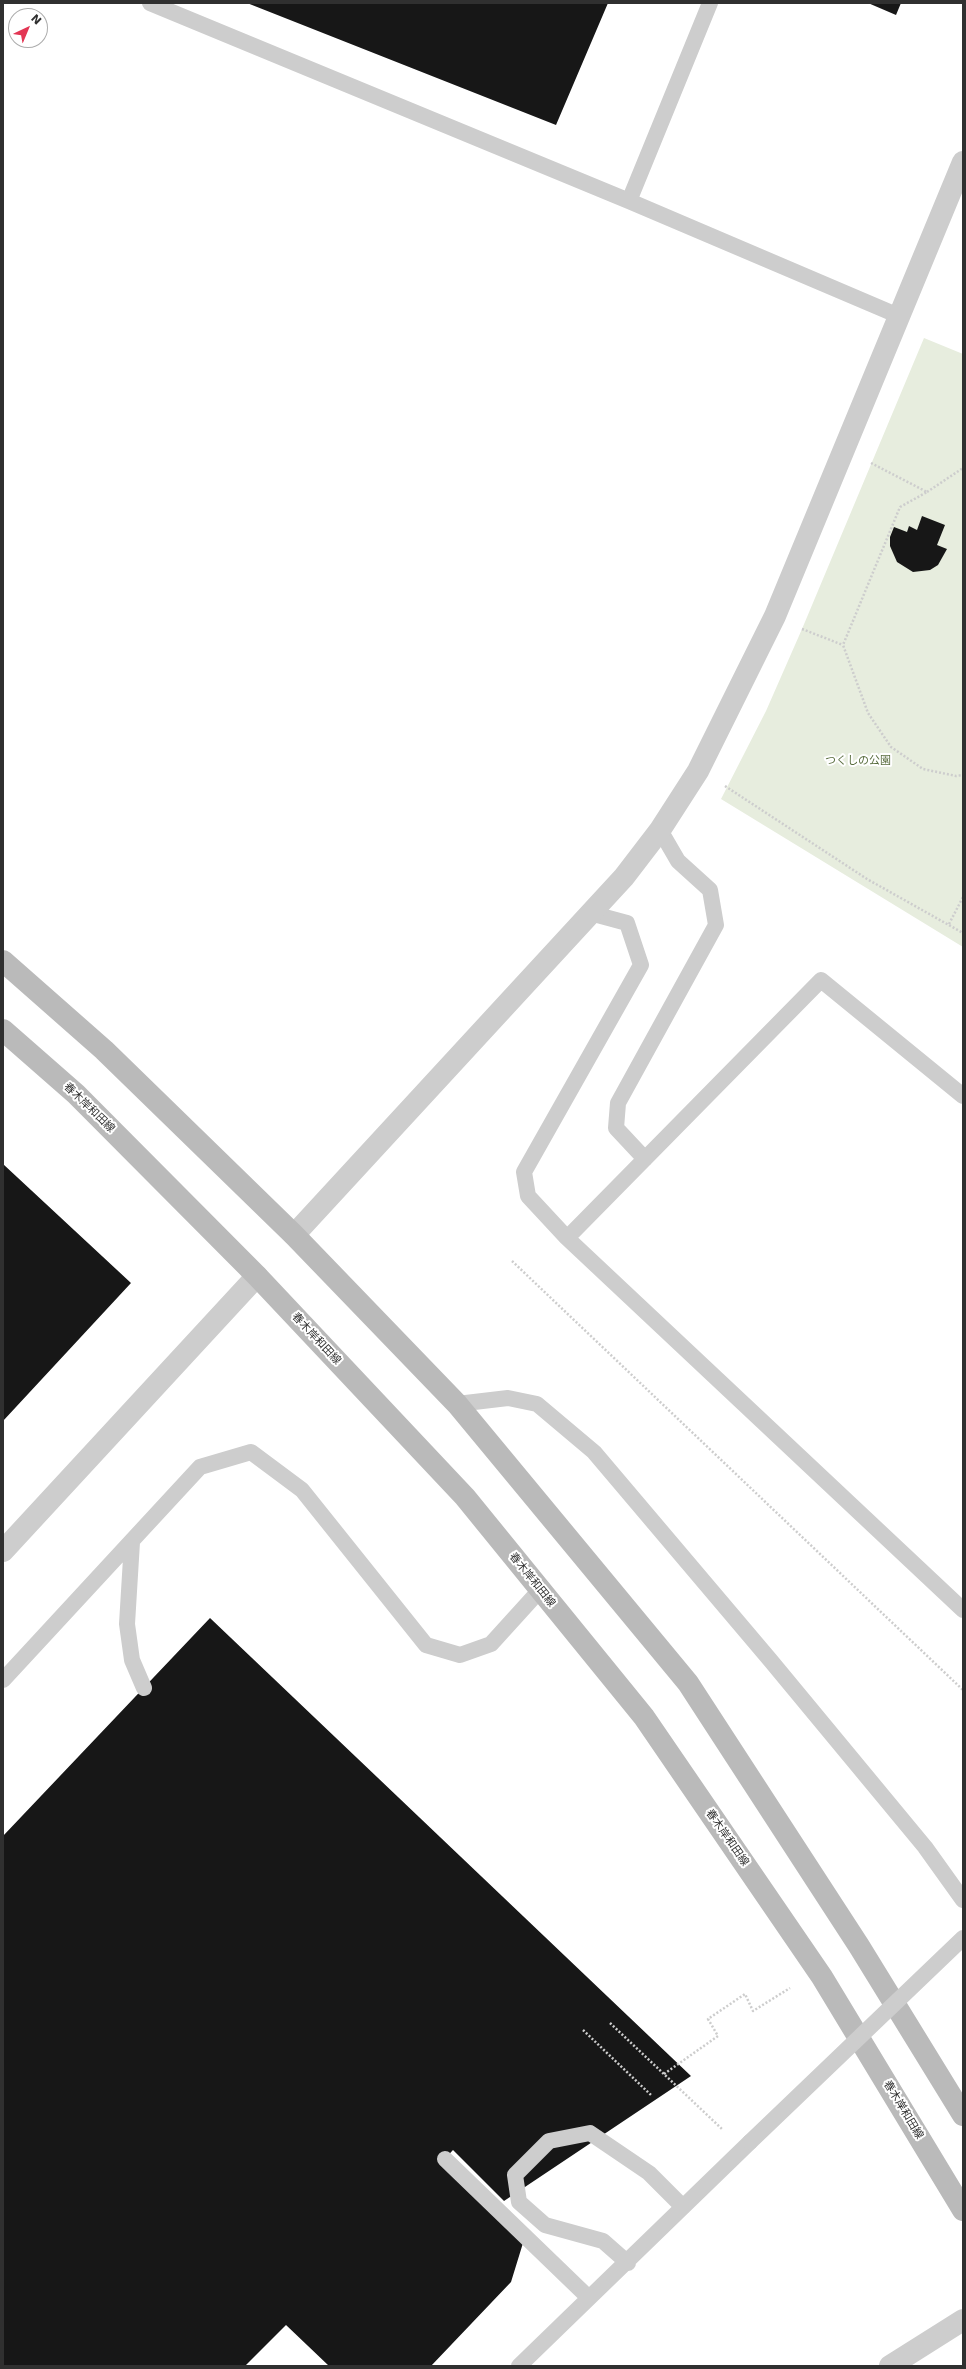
<!DOCTYPE html>
<meta charset="utf-8">
<style>
body{margin:0}
#map{position:relative;width:966px;height:2369px;overflow:hidden;background:#fff;font-family:"DejaVu Sans",sans-serif}
canvas{display:block}
.frame{position:absolute;inset:0;border:4px solid #303030;pointer-events:none}
.north{position:absolute;left:8px;top:8px;width:40px;height:40px;box-sizing:border-box;background:#fff;border:1px solid #acacac;border-radius:50%;rotate:44deg;font-size:11px;font-weight:700;line-height:16px;text-align:center;color:#303030}
.north::after{content:'';display:block;margin:auto;width:14px;height:18px;background:#e33654;clip-path:polygon(50% 0,100% 100%,50% 72%,0 100%)}
</style>
<div id="map">
<canvas width="966" height="2369"></canvas>
<div class="frame"></div>
<div class="north">N</div>
</div>
<script>
const c = document.querySelector('canvas').getContext('2d');
c.lineJoin = 'round';
function fill(path, color) { c.fillStyle = color; c.fill(path, 'evenodd'); }
function trace(path, color, width, dash) { c.strokeStyle = color; c.lineWidth = width; c.lineCap = dash ? 'butt' : 'round'; c.setLineDash(dash || []); c.stroke(path); }
function write(font, color, halo, rows, align = 'center') {
  c.font = font + ' "DejaVu Sans","Noto Sans JP",sans-serif'; c.lineWidth = 4; c.setLineDash([]); c.textBaseline = 'middle'; c.strokeStyle = halo; c.fillStyle = color; for (const [text, x, y, turn = 0] of rows) {
    c.save(); c.translate(x, y); c.rotate((+turn || 0) * Math.PI / 180); c.textAlign = isNaN(turn) ? turn : align; if (halo) c.strokeText(text, 0, 0); c.fillText(text, 0, 0); c.restore();
  }
}
fill(new Path2D(`
 M 924,338 L 963,354 L 963,947 L 721,799 L 766,711 L 802,629 Z`), '#e7edde');
fill(new Path2D(`
 M 247,3 L 608,3 L 556,125 Z
 M 868,3 L 901,3 L 896,15 Z
 M 922,516 L 945,525 L 937,545 L 947,549 L 938,565 L 930,570 L 913,572 L 897,562 L 890,546 L 890,537 L 894,527 L 907,532 L 909,526 L 917,530 Z
 M 3,1164 L 131,1283 L 3,1421 Z
 M 210,1618 L 691,2076 L 504,2201 L 453,2150 L 441,2163 L 523,2243 L 511,2282 L 431,2366 L 329,2366 L 286,2325 L 245,2366 L 3,2366 L 3,1836 Z`), '#171717');
trace(new Path2D(`
 M 871,463 L 927,492 L 900,507 L 843,645 L 868,713 L 891,747 L 923,769 L 956,776 L 963,775
 M 927,492 L 963,468
 M 802,629 L 843,645
 M 725,786 L 867,879 L 963,933
 M 949,924 L 963,897
 M 512,1261 L 963,1690
 M 610,2023 L 723,2130
 M 583,2030 L 651,2095
 M 664,2074 L 718,2036 L 708,2019 L 745,1994 L 753,2011 L 790,1988`), '#cdcdcd', 2.5, [2, 2]);
trace(new Path2D(`
 M 150,3 L 629,201 L 899,316
 M 629,201 L 710,3
 M 963,1096 L 821,980 L 567,1238 L 963,1610
 M 645,1159 L 616,1128 L 618,1103 L 716,925 L 710,890 L 678,861 L 660,830
 M 567,1238 L 528,1196 L 524,1172 L 641,965 L 627,923 L 590,913
 M 457,1404 L 508,1398 L 537,1404 L 594,1452 L 771,1661 L 925,1847 L 963,1900
 M 132,1542 L 127,1624 L 132,1660 L 144,1688
 M 3,1680 L 200,1467 L 251,1452 L 302,1490 L 426,1645 L 460,1655 L 491,1644 L 540,1590
 M 445,2159 L 589,2298
 M 628,2263 L 603,2241 L 545,2225 L 519,2202 L 515,2175 L 549,2141 L 590,2133 L 649,2173 L 683,2207
 M 519,2366 L 750,2142`), '#cdcdcd', 16);
trace(new Path2D(`
 M 294,1235 L 624,877 L 660,830 L 698,771 L 775,616 L 963,162
 M 3,1551 L 257,1276
 M 890,2366 L 963,2320`), '#cdcdcd', 22);
trace(new Path2D(`
 M 3,961 L 104,1050 L 294,1235 L 457,1404 L 510,1468 L 688,1683 L 859,1946 L 963,2115
 M 3,1030 L 76,1094 L 257,1276 L 465,1497 L 644,1717 L 822,1977 L 963,2210`), '#bababa', 22);
trace(new Path2D(`
 M 750,2142 L 963,1938`), '#cdcdcd', 16);
write('11px', '#586c3d', '#fff', [
 ["つくしの公園",858,761]
]);
write('11px', '#303030', '#fff', [
 ["春木岸和田線",89,1108,44],
 ["春木岸和田線",316,1339,47],
 ["春木岸和田線",532,1580,51],
 ["春木岸和田線",727,1838,55],
 ["春木岸和田線",903,2110,59]
]);
</script>
